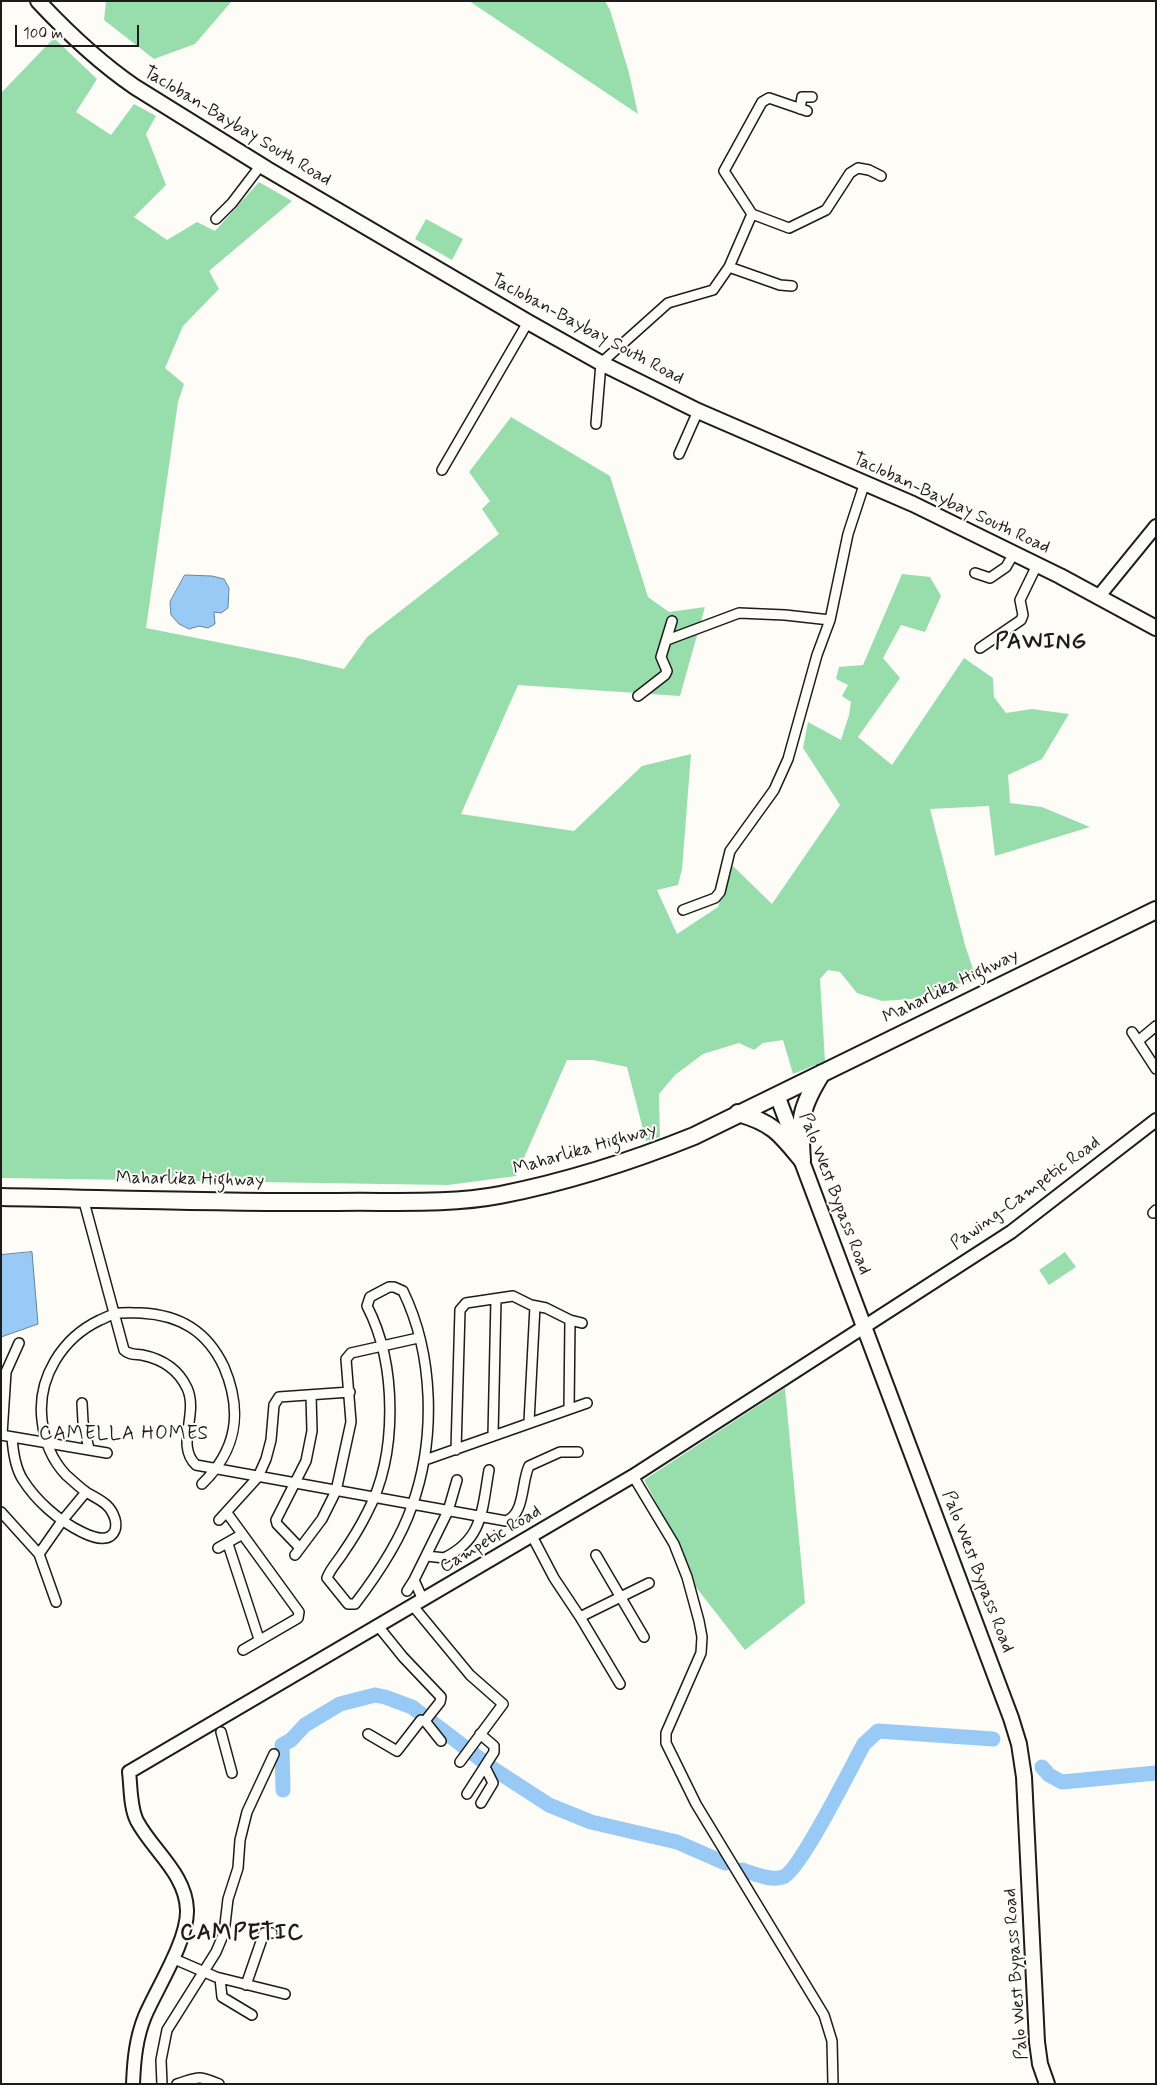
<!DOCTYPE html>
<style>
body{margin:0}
#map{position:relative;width:1157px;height:2085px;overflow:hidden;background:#fdfcf7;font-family:Mynerve,sans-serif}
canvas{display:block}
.frame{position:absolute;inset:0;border:2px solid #1c1c1c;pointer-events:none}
.scale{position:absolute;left:15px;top:25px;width:124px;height:22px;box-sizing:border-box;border:2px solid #1c1c1c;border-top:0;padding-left:6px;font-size:15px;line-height:18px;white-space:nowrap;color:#1c1c1c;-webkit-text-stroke:4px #fdfcf7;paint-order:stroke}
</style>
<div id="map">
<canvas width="1157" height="2085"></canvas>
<div class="frame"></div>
<div class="scale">100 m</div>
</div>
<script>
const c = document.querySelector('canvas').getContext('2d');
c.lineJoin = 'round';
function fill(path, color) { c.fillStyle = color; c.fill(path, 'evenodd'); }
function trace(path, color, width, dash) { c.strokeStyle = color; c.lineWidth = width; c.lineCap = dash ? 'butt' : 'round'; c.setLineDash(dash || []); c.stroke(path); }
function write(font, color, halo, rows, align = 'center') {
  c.font = font + ' Mynerve,sans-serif'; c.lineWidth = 4; c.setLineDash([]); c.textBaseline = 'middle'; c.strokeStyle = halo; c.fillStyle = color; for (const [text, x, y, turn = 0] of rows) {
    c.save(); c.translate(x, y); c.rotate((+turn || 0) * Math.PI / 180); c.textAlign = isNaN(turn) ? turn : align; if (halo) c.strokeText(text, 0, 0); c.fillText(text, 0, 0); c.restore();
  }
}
fill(new Path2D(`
 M 106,1 L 232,1 L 195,44 L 154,59 L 104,20 Z
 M 469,1 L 605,1 L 610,10 L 629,73 L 638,114 Z
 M 54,38 L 97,79 L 76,112 L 111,135 L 134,104 L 156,116 L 146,134 L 166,185 L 134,217 L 167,240 L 197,222 L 215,231 L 259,182 L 292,201 L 209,271 L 219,289 L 183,326 L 165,368 L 184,384 L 178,402 L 146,628 L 297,658 L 344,669 L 367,637 L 499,534 L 482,509 L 490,501 L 469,472 L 511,417 L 610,476 L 648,597 L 669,612 L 705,607 L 680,696 L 518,685 L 461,814 L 574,831 L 642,766 L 691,754 L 682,869 L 678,885 L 657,890 L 677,934 L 718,907 L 733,866 L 772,904 L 840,805 L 803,748 L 808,722 L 841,740 L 849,715 L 851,702 L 842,696 L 848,685 L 836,679 L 839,667 L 863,665 L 902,574 L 930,577 L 941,596 L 925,632 L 901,625 L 883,658 L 900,678 L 858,737 L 892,765 L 964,658 L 993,678 L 994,697 L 1006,713 L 1032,709 L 1069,714 L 1042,759 L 1008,775 L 1010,803 L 1042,807 L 1090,827 L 995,856 L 989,806 L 930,809 L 965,945 L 976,978 L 912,999 L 882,1001 L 857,993 L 840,972 L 828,970 L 820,979 L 825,1061 L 793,1074 L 783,1040 L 763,1043 L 754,1050 L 739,1043 L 703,1054 L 675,1075 L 659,1094 L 660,1137 L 646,1141 L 627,1067 L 593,1060 L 567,1060 L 516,1176 L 448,1185 L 2,1178 L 1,93 Z
 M 426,219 L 463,239 L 452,260 L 415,239 Z
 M 1065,1252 L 1076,1267 L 1049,1285 L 1039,1270 Z
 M 785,1388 L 805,1603 L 745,1650 L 688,1577 L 677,1541 L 644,1480 Z`), '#98deac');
const water = new Path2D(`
 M 185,575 L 212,576 L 224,579 L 229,588 L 228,608 L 221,613 L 214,612 L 215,624 L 208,628 L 199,626 L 189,629 L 179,624 L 171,615 L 170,602 Z
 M 32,1252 L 38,1324 L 1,1337 L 1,1255 Z`);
fill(water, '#98caf5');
trace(water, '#66849e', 1);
trace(new Path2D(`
 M 1042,1767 L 1049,1775 L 1062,1782 L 1156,1773
 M 283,1790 L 282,1745 L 291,1740 L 305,1725 L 340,1704 L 375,1695 L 385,1697 L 412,1707 L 492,1768 L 549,1805 L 591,1822 L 677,1842 L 725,1863
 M 742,1870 C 755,1874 771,1881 783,1877 C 800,1871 852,1765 864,1744 L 878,1731 L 993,1739`), '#98caf5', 15);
const street = new Path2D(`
 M 800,109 L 802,97 L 812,97
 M 752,214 L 789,228 L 826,210 L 850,173 L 858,168 L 869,170 L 881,176
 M 216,219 L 232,203 L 261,165
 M 729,267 L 780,285 L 792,286
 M 596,424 L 601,363 L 668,303 L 713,290 L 729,267 L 752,214 L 724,171 L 762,102 L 769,98 L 807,111
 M 679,454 L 698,411
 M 442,470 L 528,322
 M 975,573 L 990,578 L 1006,567 L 1014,553
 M 667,640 L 739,613 L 785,615 L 830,620
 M 980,648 L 1021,620 L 1023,615 L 1020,600 L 1037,565
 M 638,696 L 665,675 L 667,671 L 661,657 L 672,621
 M 683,910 L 715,898 L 720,892 L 730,851 L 774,790 L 788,759 L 817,655 L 830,620 L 848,534 L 865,482
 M 1132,1032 L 1156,1069
 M 1138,1041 L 1156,1026
 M 83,1198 L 124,1350 C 129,1355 135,1354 142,1355 C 162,1359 178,1369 187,1388 C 199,1414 175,1445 196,1465 L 506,1521 C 525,1514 521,1483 529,1466 L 560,1452 L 578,1452
 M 1153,1213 L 1156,1210
 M 389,1287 L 394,1287 L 403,1291 C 434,1355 436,1439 412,1506 C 400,1541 378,1574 355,1604 L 348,1604 L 327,1578 C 330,1569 338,1561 343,1553 C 352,1540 360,1527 367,1513 C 398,1455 397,1364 367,1306 L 370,1297 Z
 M 82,1403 L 83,1422 L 89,1449
 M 569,1409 L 570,1320
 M 529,1422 L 535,1306
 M 1,1435 L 107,1453
 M 2,1435 L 6,1372 L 19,1343
 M 493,1436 L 496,1299
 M 12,1437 C 13,1452 15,1468 23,1480 C 30,1491 39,1501 48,1509 C 59,1519 106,1554 115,1530 C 116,1527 116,1523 115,1519 C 110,1503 99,1500 86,1492 C 79,1487 72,1480 66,1475 C 52,1460 44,1440 42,1420 C 37,1378 62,1338 100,1320 C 105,1318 110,1315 114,1314 C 123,1312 132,1313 141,1313 C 180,1315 207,1331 224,1367 C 243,1412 237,1450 202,1484
 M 456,1450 L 460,1310 L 466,1303 L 513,1296 L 531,1305 L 546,1308 L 570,1320 L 582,1323
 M 425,1460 L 587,1403
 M 633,1476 L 674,1544 L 687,1577 L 699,1621 L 702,1637 L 701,1653 L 666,1733 L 666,1743 L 696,1804 L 824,2015 L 832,2041 L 833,2084
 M 1,1512 L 39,1554
 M 227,1513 L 299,1612 L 298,1618 L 243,1650
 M 219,1520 L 258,1477 L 266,1459 L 271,1440 L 274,1405 L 279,1397 L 350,1392
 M 532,1536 L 554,1578 L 580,1617 L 620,1684
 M 228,1544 L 259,1639
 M 218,1548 L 241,1535
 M 300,1548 L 277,1524 L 276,1520 L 306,1461 L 312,1431 L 311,1395
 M 295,1555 L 322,1519 L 336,1491 L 351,1422 L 346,1359 L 351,1353 L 418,1338
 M 596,1555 L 644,1637
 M 427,1556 L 444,1558 C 484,1539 482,1508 489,1470
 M 407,1591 L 414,1580
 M 423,1600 L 414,1580 L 448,1511 L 457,1480
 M 56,1602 L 39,1554 L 62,1521 L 86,1492
 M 413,1606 L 470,1675 L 503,1704 L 460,1762
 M 580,1617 L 649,1583
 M 378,1626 L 403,1657 L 441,1697 L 440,1702 L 425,1721 L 441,1741
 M 221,1732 L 232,1773
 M 368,1734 L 397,1751 L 421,1720 L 425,1721
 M 467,1794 L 494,1752 L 494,1746 L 480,1734
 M 481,1803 L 493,1783 L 485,1767
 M 172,1958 L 216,1977 L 285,1994
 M 220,1978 L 222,1997 L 252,2015
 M 246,1985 L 264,1933 L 272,1933
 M 162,2084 L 161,2060 L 167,2030 L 216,1952 L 224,1933 L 228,1899 L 238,1868 L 240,1840 L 247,1812 L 274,1754
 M 177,2084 C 199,2077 197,2075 219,2084`);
const secondary = new Path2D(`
 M 1099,596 L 1156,526
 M 133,2084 C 134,2060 136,2038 145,2016 C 157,1988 188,1940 187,1910 C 186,1874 153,1851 137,1821 C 130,1807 131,1788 129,1772 L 633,1476 L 1011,1232 L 1156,1120`);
const primary = new Path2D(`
 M 38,1 C 67,32 100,63 135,87 L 267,169 L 528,322 L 601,363 L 698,411 L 913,504 L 1060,576 L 1156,628
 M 777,1095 L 1011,1718 L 1019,1744 L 1024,1777 L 1037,2042 L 1040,2064 L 1047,2084`);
const highway = new Path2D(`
 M 738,1113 C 773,1123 780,1133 802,1160
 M 802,1160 C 799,1120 800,1108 822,1073
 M 1,1197 C 113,1199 225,1203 337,1202 C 391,1201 447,1205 500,1195 C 566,1182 632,1161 694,1136 L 1156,910`);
trace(street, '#1c1c1c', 12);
trace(secondary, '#1c1c1c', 16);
trace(primary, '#1c1c1c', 18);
trace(highway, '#1c1c1c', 20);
trace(street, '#fdfcf7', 9);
trace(secondary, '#fdfcf7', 12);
trace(primary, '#fdfcf7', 14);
trace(highway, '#fdfcf7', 16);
write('18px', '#1c1c1c', '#fdfcf7', [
 ["Tacloban-Baybay South Road",237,127,31],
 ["Tacloban-Baybay South Road",587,330,28],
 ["Tacloban-Baybay South Road",951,504,25],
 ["Maharlika Highway",951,987,-26],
 ["Maharlika Highway",585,1150,-16],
 ["Maharlika Highway",190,1180,1],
 ["Palo West Bypass Road",834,1194,69],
 ["Pawing-Campetic Road",1026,1194,-36],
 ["Campetic Road",491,1540,-31],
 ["Palo West Bypass Road",977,1572,69],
 ["Palo West Bypass Road",1017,1974,-94]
]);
c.letterSpacing = '1px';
write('19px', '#1c1c1c', '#fdfcf7', [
 ["CAMELLA HOMES",124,1435]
]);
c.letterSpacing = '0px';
c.letterSpacing = '1px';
write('bold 22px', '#1c1c1c', '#fdfcf7', [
 ["PAWING",1041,643],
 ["CAMPETIC",242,1934]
]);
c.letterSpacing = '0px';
</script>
